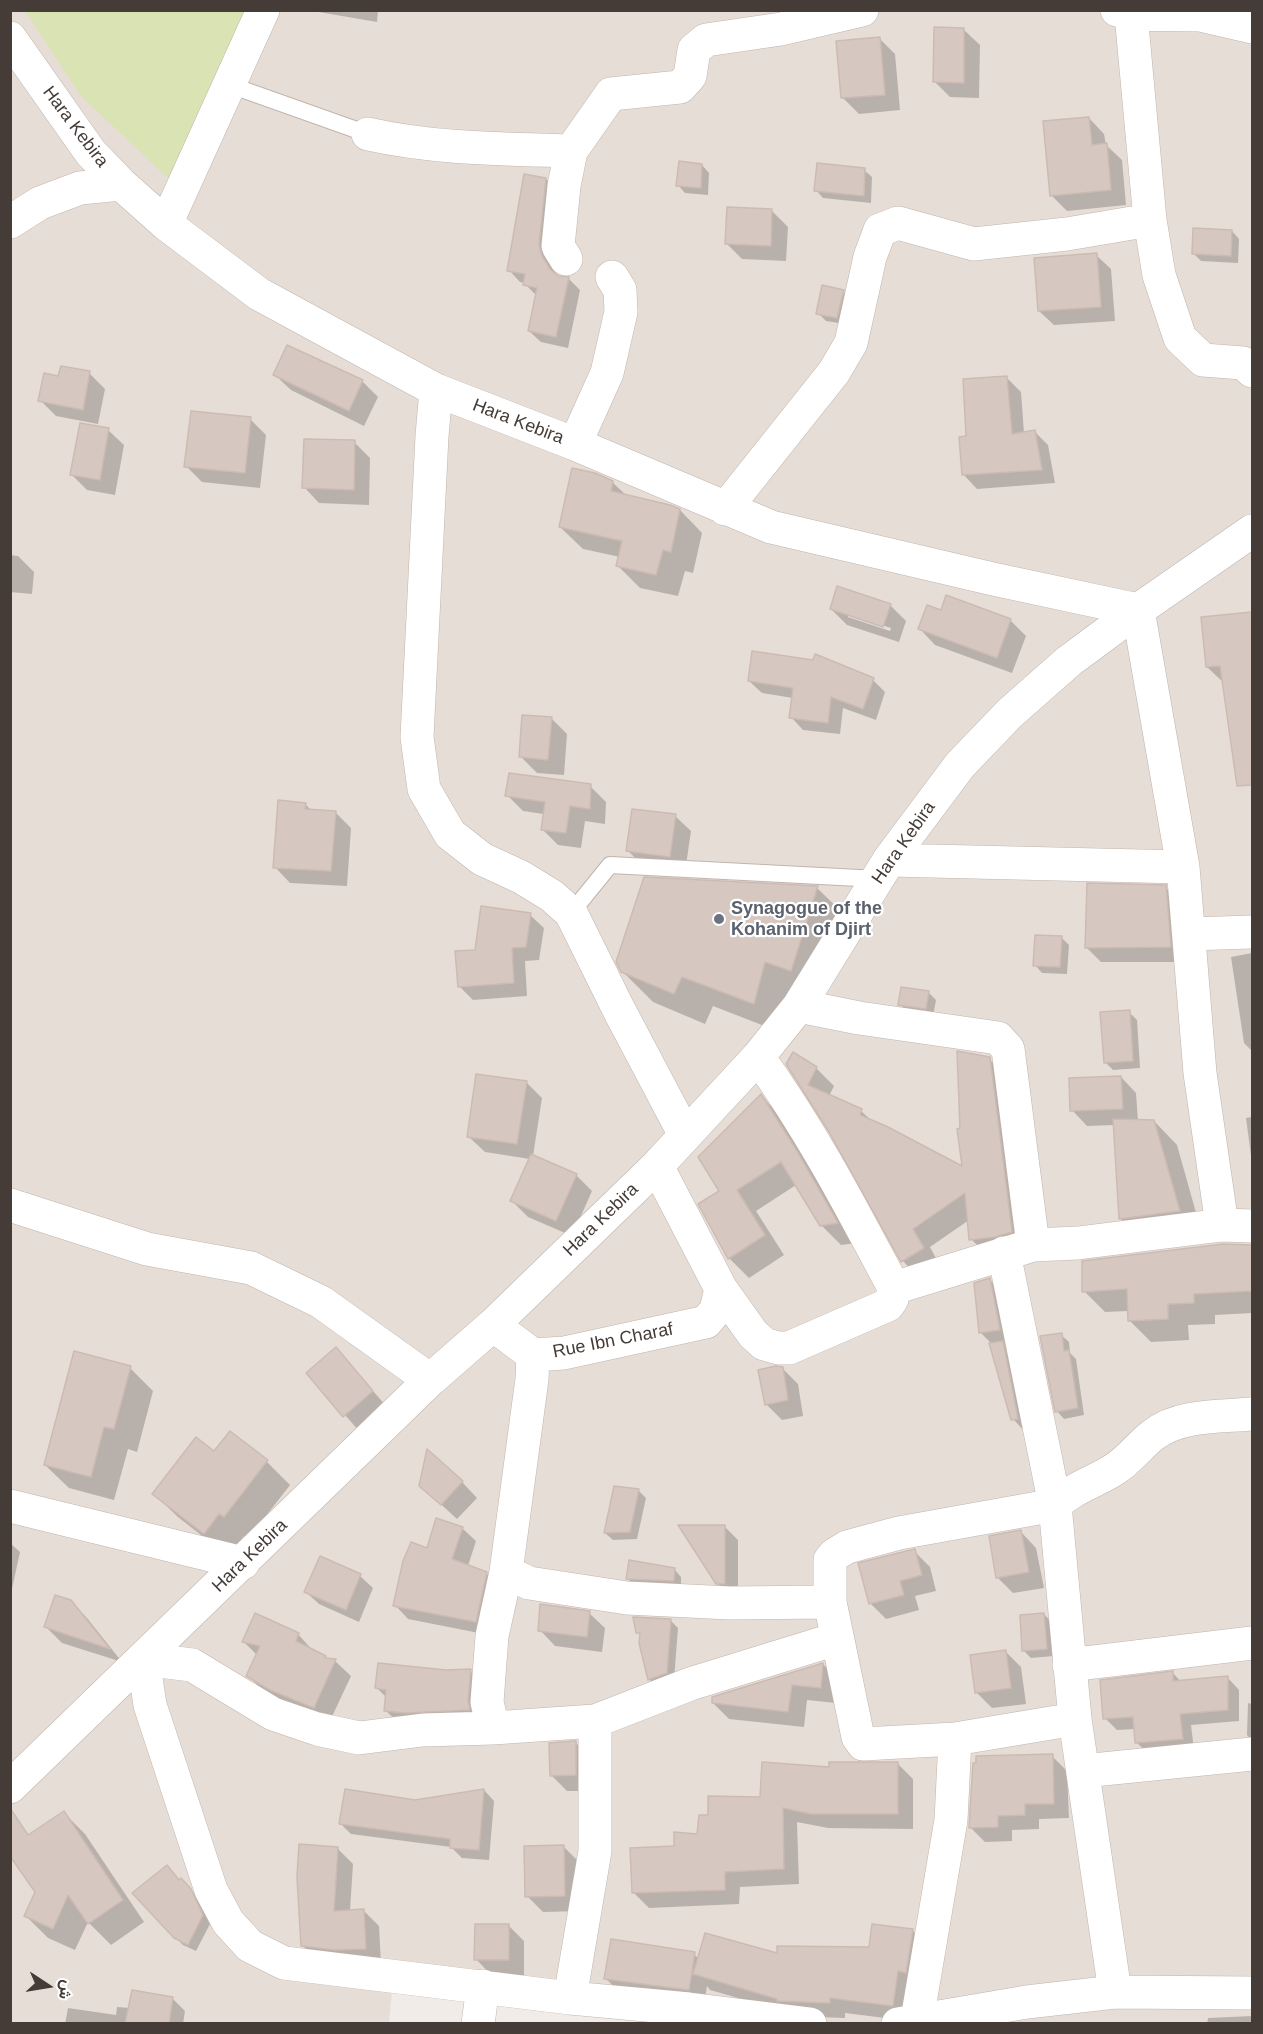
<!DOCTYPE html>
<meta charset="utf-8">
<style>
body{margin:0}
#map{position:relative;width:1263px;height:2034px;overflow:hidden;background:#f2ece8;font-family:Helvetica,Vazirmatn,sans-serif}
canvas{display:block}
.frame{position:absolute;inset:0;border:12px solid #453c37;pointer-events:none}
.north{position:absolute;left:18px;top:1956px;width:60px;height:60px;-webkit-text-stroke:4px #fff;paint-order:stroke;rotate:102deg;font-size:16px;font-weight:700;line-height:24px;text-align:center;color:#453c37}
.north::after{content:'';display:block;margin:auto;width:21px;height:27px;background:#453c37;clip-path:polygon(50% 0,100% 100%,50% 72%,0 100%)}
</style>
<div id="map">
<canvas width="1263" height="2034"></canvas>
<div class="frame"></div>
<div class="north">ش</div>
</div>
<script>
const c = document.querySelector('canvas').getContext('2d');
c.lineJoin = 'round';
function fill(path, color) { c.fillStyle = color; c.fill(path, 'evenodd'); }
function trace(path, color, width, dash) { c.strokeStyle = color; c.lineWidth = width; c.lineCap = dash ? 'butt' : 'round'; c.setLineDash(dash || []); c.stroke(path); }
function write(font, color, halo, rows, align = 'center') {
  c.font = font + ' Helvetica,sans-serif'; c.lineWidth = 4.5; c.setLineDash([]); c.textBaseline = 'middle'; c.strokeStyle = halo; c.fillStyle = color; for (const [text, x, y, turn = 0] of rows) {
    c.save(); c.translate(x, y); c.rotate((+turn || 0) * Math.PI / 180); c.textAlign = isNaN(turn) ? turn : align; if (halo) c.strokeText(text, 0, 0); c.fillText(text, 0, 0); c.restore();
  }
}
fill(new Path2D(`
 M 11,11 L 1252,11 L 1252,2023 L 744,2024 L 392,1991 L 389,2023 L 11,2024 Z`), '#e6ddd6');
fill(new Path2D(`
 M 25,11 L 249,11 L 170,180 L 80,95 Z`), '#dae3b4');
fill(new Path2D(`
 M 307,10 L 378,10 L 377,22 Z
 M 964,30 L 980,45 L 979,98 L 950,97 L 934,81 Z
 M 880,39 L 895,54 L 900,110 L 859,114 L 843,98 Z
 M 1089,118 L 1104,134 L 1106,145 L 1122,160 L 1126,205 L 1067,211 L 1051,195 Z
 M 702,165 L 709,173 L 708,195 L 685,193 L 678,185 Z
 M 864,170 L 872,177 L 871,203 L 823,198 L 816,190 Z
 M 546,179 L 557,191 L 550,257 L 553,269 L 558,277 L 568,278 L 580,290 L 568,348 L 541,342 L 529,331 L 537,296 L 525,284 L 525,283 L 520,282 L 509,270 Z
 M 772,211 L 788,227 L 786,261 L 742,259 L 726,243 Z
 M 1232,231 L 1239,239 L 1238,263 L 1201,261 L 1193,253 Z
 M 1096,255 L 1111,269 L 1115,321 L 1054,325 L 1039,311 Z
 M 843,291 L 850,299 L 845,324 L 826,321 L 818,313 Z
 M 89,373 L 105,389 L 98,424 L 56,416 L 40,400 L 60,378 Z
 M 275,375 L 362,381 L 378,397 L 364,426 L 291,390 Z
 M 1007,378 L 1021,392 L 1024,433 L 1034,431 L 1048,445 L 1055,483 L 977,489 L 963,474 L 968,438 Z
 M 250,419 L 266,435 L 260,488 L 202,482 L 186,466 Z
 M 108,430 L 124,445 L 115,495 L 87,490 L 71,474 Z
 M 354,442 L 370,458 L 369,505 L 319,503 L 304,487 Z
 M 612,482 L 627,496 L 680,510 L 702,533 L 693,573 L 685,571 L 678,596 L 640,588 L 618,566 L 620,557 L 583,549 L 560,527 Z
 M 10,555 L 18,556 L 34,572 L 32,594 L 10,592 Z
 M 890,605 L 906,621 L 899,642 L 847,625 L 831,609 ZM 848,614 L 891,628 L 890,631 L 848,617 Z
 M 942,612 L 1010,620 L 1026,636 L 1012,673 L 935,645 L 920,629 Z
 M 1252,614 L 1252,776 L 1235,758 L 1224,683 L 1207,667 L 1202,619 Z
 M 873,680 L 885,692 L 876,720 L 843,708 L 840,734 L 803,730 L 791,717 L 793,698 L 762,693 L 749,681 Z
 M 551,718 L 567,734 L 564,775 L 537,773 L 521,757 Z
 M 590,786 L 606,802 L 605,824 L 585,821 L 581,848 L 558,845 L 542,829 L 544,814 L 523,811 L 507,795 Z
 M 305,804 L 312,811 L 335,812 L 351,828 L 347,886 L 290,883 L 275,867 Z
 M 675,816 L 691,831 L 685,872 L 644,866 L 628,851 Z
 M 1165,887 L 1180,902 L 1185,962 L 1101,962 L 1086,947 Z
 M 817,888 L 848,918 L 785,1034 L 713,1006 L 705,1024 L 653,1002 L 622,971 Z
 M 530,915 L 544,928 L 539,960 L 525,961 L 527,996 L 473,1000 L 459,986 L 476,951 Z
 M 1061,937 L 1069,945 L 1067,974 L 1042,973 L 1035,965 Z
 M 1252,953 L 1252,1051 L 1244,1043 L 1231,957 Z
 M 928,992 L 936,1000 L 933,1016 L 907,1012 L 900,1004 Z
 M 1129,1012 L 1137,1020 L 1140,1068 L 1113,1070 L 1105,1062 Z
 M 989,1059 L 1007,1077 L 1029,1249 L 989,1257 L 971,1239 L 969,1220 L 930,1247 L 940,1266 L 920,1279 L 903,1261 L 831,1131 L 787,1064 L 816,1068 L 834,1086 L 829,1096 L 861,1111 L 873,1122 L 963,1169 L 962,1130 Z
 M 1121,1077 L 1136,1093 L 1138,1121 L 1154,1121 L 1177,1145 L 1202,1234 L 1143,1242 L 1120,1218 L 1114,1125 L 1087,1126 L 1072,1110 Z
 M 526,1082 L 542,1098 L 533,1156 L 576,1175 L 592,1191 L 572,1236 L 528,1217 L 512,1201 L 530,1159 L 485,1152 L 469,1137 Z
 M 761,1096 L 781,1116 L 856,1243 L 841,1245 L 821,1225 L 796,1185 L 756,1211 L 784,1255 L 749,1278 L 729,1258 L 700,1205 L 721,1191 Z
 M 1252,1117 L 1252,1163 L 1246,1118 Z
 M 1252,1246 L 1252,1313 L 1215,1315 L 1215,1324 L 1188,1325 L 1189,1340 L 1151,1342 L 1129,1320 L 1129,1311 L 1105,1312 L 1084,1291 Z
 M 990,1280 L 1005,1295 L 1015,1345 L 1006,1347 L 1018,1359 L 1028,1435 L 1013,1419 L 990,1342 L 981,1333 Z
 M 1061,1335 L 1069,1342 L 1070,1353 L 1076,1359 L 1084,1415 L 1064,1419 L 1057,1411 Z
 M 336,1349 L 388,1408 L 360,1432 L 308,1373 Z
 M 130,1368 L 153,1391 L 137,1452 L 128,1449 L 114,1500 L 69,1488 L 45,1465 Z
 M 782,1368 L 798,1384 L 803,1416 L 782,1420 L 766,1404 Z
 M 230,1433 L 267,1462 L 290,1485 L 248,1539 L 244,1536 L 228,1556 L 178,1517 L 154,1494 L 214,1453 Z
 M 462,1482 L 477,1498 L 457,1519 L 420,1485 Z
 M 638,1490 L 646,1498 L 637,1539 L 613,1540 L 605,1533 Z
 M 724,1526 L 738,1540 L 738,1597 L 731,1596 L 717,1583 Z
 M 462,1528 L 476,1541 L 468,1566 L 486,1573 L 500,1587 L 489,1635 L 408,1619 L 395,1605 L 428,1549 Z
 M 1021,1532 L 1036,1548 L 1044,1588 L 1013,1593 L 998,1578 Z
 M 10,1543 L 20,1552 L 10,1598 Z
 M 914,1551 L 930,1567 L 936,1591 L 915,1596 L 919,1610 L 886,1619 L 870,1603 Z
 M 321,1558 L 360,1576 L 373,1588 L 359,1622 L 319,1604 L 306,1592 Z
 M 674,1569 L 681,1577 L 681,1588 L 635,1586 L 627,1578 Z
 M 70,1601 L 87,1618 L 122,1662 L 62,1643 L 46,1627 Z
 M 589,1613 L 605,1628 L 602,1652 L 555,1646 L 540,1630 Z
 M 1044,1614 L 1051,1622 L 1054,1656 L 1031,1658 L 1024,1651 Z
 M 670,1620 L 678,1628 L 674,1680 L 657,1687 L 649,1679 L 641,1635 L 638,1632 Z
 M 298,1634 L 313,1651 L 329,1660 L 335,1661 L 351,1676 L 329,1723 L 264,1691 L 248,1676 L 258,1656 L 244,1642 Z
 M 1006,1652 L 1021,1667 L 1026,1704 L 992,1708 L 976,1692 Z
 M 823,1664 L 838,1680 L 836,1703 L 807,1700 L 804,1727 L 729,1719 L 713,1703 L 714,1698 Z
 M 470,1671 L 486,1686 L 483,1717 L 402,1726 L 386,1711 L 387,1698 L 377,1688 Z
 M 1173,1673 L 1181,1682 L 1228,1678 L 1239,1690 L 1239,1721 L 1191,1725 L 1194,1750 L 1149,1754 L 1137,1743 L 1135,1729 L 1117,1730 L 1105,1718 Z
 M 1248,1703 L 1252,1704 L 1252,1741 L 1247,1735 Z
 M 576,1743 L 591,1758 L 591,1791 L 567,1791 L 551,1775 Z
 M 1052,1756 L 1067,1771 L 1069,1818 L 1039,1819 L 1039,1829 L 1012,1830 L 1012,1841 L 985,1842 L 970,1827 Z
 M 898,1764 L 913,1779 L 913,1829 L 828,1828 L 797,1822 L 799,1884 L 740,1887 L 739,1904 L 649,1908 L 633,1892 L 676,1847 L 699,1836 L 710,1817 L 830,1768 Z
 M 484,1790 L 494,1801 L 489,1860 L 462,1858 L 451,1847 L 351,1834 L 341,1824 L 415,1802 Z
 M 63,1812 L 85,1834 L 144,1922 L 111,1945 L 88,1922 L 75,1950 L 48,1938 L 26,1916 L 36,1892 L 23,1830 L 29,1836 Z
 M 563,1846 L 579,1862 L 580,1911 L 543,1912 L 527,1896 Z
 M 337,1848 L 353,1864 L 350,1911 L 363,1910 L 379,1926 L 381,1964 L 319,1961 L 303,1946 Z
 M 167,1867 L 198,1898 L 210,1924 L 196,1951 L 183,1945 L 175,1937 Z
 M 508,1925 L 524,1941 L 524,1975 L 491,1975 L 476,1959 Z
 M 913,1931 L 928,1946 L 909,2021 L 845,2013 L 845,2018 L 794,2016 L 791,2013 L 710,1990 L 707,1986 L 704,2005 L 622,1994 L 606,1979 L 694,1954 L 699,1959 L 870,1949 Z
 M 133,1992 L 173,1999 L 185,2011 L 183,2024 L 65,2024 L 68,2008 L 116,2015 L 117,2007 L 130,2008 Z
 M 1252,2016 L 1252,2024 L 1207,2024 L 1208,2018 Z`), '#0003');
const building = new Path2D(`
 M 934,27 L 964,28 L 964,83 L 933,82 Z
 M 880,37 L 885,95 L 841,98 L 836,41 Z
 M 1089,117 L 1092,145 L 1107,143 L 1111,190 L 1050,196 L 1043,121 Z
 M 679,161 L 702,164 L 701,188 L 676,186 Z
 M 817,163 L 865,168 L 864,196 L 814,191 Z
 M 524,174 L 546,178 L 539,245 L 542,256 L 550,269 L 558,276 L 569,277 L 556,337 L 528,331 L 537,288 L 523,285 L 525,274 L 507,271 Z
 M 727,207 L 772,209 L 771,246 L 725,244 Z
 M 1193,228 L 1232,230 L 1231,256 L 1192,254 Z
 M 1097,253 L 1101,307 L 1038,311 L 1034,258 Z
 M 822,285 L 844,290 L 837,318 L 816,314 Z
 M 287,345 L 363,380 L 349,411 L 273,375 Z
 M 61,366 L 90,371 L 83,410 L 38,401 L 44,373 L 58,376 Z
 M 1007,376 L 1012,434 L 1035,430 L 1042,470 L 962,475 L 959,437 L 966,436 L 963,379 Z
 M 191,411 L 251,417 L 245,473 L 184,467 Z
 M 80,423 L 109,428 L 100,480 L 70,475 Z
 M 304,439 L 355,440 L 354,490 L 302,488 Z
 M 572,468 L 595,473 L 613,481 L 611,491 L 670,505 L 680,509 L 671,552 L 663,550 L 656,575 L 616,566 L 622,541 L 559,527 Z
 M 837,586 L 891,604 L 883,627 L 830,609 Z
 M 946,595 L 1011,619 L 997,658 L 918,629 L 927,605 L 941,610 Z
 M 1252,612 L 1252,785 L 1237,786 L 1220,666 L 1206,667 L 1201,617 Z
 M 752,651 L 813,660 L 815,654 L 874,678 L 863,709 L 831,697 L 828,723 L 789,718 L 793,688 L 748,681 Z
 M 522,715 L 552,717 L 548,760 L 519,757 Z
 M 509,773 L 591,784 L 590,809 L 570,806 L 566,833 L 541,830 L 545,802 L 505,796 Z
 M 278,800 L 306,803 L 305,809 L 336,811 L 331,871 L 273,868 Z
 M 632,809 L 676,814 L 670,857 L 626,851 Z
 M 644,877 L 818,886 L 791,971 L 765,962 L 754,1004 L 682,977 L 674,994 L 621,972 L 616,962 Z
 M 1087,883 L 1166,885 L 1171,947 L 1085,948 Z
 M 481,906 L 531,913 L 526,947 L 512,948 L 514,983 L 458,987 L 455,951 L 475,950 Z
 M 1035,935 L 1062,936 L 1060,967 L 1033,966 Z
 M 901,987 L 929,991 L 926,1009 L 898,1005 Z
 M 1130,1010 L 1133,1061 L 1104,1063 L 1100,1012 Z
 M 957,1051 L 990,1057 L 1012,1232 L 995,1237 L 969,1240 L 965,1193 L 913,1229 L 924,1248 L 901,1262 L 829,1132 L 786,1064 L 793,1052 L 817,1067 L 808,1085 L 862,1109 L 860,1115 L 886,1126 L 962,1166 L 957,1129 L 960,1128 Z
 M 476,1074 L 527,1081 L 517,1144 L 467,1137 Z
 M 1121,1076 L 1123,1109 L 1070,1111 L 1069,1078 Z
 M 761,1094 L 797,1151 L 838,1223 L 820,1226 L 781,1162 L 737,1190 L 765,1235 L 728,1259 L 698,1204 L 719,1191 L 698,1157 Z
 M 1113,1119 L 1154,1120 L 1180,1211 L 1119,1219 Z
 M 531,1154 L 577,1174 L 556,1221 L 510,1201 Z
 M 1223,1244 L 1252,1245 L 1252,1291 L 1194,1294 L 1194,1303 L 1168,1304 L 1168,1319 L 1128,1321 L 1127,1289 L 1082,1292 L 1082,1261 Z
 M 990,1278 L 1000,1330 L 979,1333 L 974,1283 Z
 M 1062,1333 L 1064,1351 L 1069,1350 L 1078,1408 L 1055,1412 L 1040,1336 Z
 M 1003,1341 L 1018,1419 L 1011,1420 L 989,1343 Z
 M 336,1347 L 373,1391 L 343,1417 L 306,1373 Z
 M 74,1351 L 131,1366 L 114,1429 L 104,1427 L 91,1477 L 44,1465 Z
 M 776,1366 L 783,1367 L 788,1400 L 765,1405 L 758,1370 Z
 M 230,1431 L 268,1460 L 224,1517 L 219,1514 L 204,1534 L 152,1494 L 196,1437 L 214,1451 Z
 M 427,1449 L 463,1481 L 441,1505 L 419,1486 Z
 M 614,1486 L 639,1489 L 630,1532 L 604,1533 Z
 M 436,1518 L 463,1527 L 452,1559 L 487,1572 L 476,1622 L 393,1606 L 403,1561 L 411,1542 L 427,1548 Z
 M 678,1525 L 725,1525 L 725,1584 L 716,1584 Z
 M 1021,1530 L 1029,1572 L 996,1578 L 989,1536 Z
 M 915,1549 L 922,1575 L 900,1581 L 904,1595 L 869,1604 L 858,1563 Z
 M 320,1556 L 361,1574 L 346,1610 L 304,1592 Z
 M 629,1560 L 675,1568 L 674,1581 L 626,1579 Z
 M 55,1595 L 71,1600 L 110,1649 L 44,1627 Z
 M 540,1604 L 590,1611 L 587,1637 L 538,1631 Z
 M 255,1613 L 299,1633 L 296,1641 L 326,1656 L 325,1658 L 336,1659 L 314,1708 L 270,1690 L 246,1676 L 260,1646 L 242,1642 Z
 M 1044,1613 L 1047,1649 L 1022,1651 L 1020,1615 Z
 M 633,1617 L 671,1619 L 667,1673 L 648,1680 L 639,1643 L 640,1633 L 636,1633 Z
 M 1006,1650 L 1011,1688 L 975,1693 L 970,1655 Z
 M 378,1663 L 446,1670 L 471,1669 L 468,1701 L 470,1710 L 406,1713 L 384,1711 L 386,1690 L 375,1688 Z
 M 823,1663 L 821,1688 L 792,1685 L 788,1712 L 712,1703 L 712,1697 Z
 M 1173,1671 L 1173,1681 L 1228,1676 L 1228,1710 L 1180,1714 L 1183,1739 L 1135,1743 L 1133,1717 L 1103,1719 L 1100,1680 Z
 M 574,1741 L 576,1741 L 576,1775 L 550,1776 L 549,1743 Z
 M 1053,1754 L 1054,1804 L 1025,1804 L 1025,1815 L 998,1816 L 998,1827 L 969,1828 L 973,1763 L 976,1763 L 976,1756 Z
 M 762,1762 L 829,1767 L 829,1762 L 898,1762 L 898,1814 L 811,1814 L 783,1808 L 784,1869 L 725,1872 L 725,1890 L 632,1893 L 630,1848 L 674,1846 L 674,1832 L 697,1834 L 699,1815 L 708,1815 L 708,1796 L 760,1797 Z
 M 345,1789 L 415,1800 L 484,1789 L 479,1850 L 450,1848 L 450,1839 L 339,1824 Z
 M 10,1808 L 28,1835 L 64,1811 L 123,1900 L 88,1924 L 68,1895 L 53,1929 L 24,1916 L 35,1892 L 10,1856 Z
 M 299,1844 L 338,1847 L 334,1911 L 364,1909 L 366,1949 L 335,1950 L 301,1946 L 297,1877 Z
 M 564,1845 L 565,1896 L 525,1897 L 524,1846 Z
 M 167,1865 L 179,1880 L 181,1878 L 191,1889 L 203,1915 L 188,1945 L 174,1938 L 132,1893 Z
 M 475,1924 L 509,1924 L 509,1960 L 474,1960 Z
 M 872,1924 L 913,1929 L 906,1973 L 898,1971 L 893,2006 L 830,1998 L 830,2003 L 777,2001 L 777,1999 L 693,1974 L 705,1933 L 777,1953 L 777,1946 L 869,1947 Z
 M 611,1939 L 695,1952 L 689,1990 L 604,1979 Z
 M 132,1990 L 173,1997 L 169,2024 L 125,2024 Z`);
fill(building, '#d6c8c1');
trace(building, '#cdbbb2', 1.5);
const lane = new Path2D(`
 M 230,85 L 368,134
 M 571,913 L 610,865 L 878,879`);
const street = new Path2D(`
 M 1117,10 L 1131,14 L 1200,15 L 1252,27
 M 1131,14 L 1150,220 L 1159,275 L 1180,338 L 1203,360 L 1243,363 L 1252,371
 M 10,38 L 91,153 L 121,184 L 166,224 L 259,294 L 436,390 L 575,444 L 771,527 L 993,579 L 1138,610 L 1183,867 L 1200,1073 L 1222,1225
 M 368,134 C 435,149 504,149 571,151 L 611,94 L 680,87 L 690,76 L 694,50 L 706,40 L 781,29 L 862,10
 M 10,222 L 40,203 L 80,188 L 121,184
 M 166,224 L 263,10
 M 566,259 L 558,246 L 564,186 L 571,151
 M 436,390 L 432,436 L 417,737 L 424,789 L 450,834 L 482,859 L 521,877 L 552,896 L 571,913 L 619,1010 L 685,1135
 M 575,444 L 607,373 L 621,312 L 620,290 L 612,277
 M 725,509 L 834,372 L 851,343 L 870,257 L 880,230 L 898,223 L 974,244 L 1067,234 L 1150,220
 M 889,860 L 1183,867
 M 1189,934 L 1252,932
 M 799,1006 L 859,1018 L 998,1038 L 1008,1049 L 1033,1245
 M 657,1166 L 721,1289 L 753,1334 L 764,1344 L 778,1348 L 789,1348 L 888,1305 L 892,1299 L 894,1288 C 852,1209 811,1130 758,1057
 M 10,1205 L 147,1249 L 251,1268 L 321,1302 L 430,1380
 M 1004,1253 L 1055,1505 L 899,1533 L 847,1547 L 834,1555 L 830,1560 L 830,1602 L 858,1737 L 863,1744 L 955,1739 L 1075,1719
 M 894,1288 L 1033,1245 L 1078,1243 L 1222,1225 L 1252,1226
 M 493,1325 L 533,1355 L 564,1353 L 706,1322 L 716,1310 L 721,1289
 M 10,1506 L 243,1563
 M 506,1572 L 529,1583 L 627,1598 L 730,1603 L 830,1602
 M 1069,1665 L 1252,1643
 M 493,1728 L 487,1702 L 492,1636 L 506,1572 L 532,1379 L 533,1355
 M 1083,1771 L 1252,1754
 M 10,1787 L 430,1380 L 493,1325 L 657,1166 L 758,1057 L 799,1006 L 889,860 L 960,765 L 1010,713 L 1069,661 L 1138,610 L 1252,531
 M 1115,1992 L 1075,1719 L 1055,1505 C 1072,1488 1095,1482 1115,1469 C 1129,1460 1140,1445 1153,1435 C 1180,1414 1220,1417 1252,1414
 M 570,1998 L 595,1851 L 595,1721
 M 917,2020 L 951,1820 L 955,1739
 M 478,2024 L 483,1986
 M 810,2024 L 689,2009 L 570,1998 L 284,1963 L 250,1946 L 228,1922 L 211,1890 L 150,1705 L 143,1659 L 192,1665 L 273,1714 L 317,1729 L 359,1738 L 423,1730 L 493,1728 L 595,1721 L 690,1684 L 836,1639
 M 898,2024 L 1027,2002 L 1115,1992 L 1252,1993`);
trace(lane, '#c0b5ae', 18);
trace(street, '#c0b5ae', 34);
trace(lane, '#fff', 16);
trace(street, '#fff', 33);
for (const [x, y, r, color] of [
 [719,919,6,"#6b7280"]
]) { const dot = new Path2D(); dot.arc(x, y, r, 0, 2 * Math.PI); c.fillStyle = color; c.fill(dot); trace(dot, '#fff', 2); }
write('18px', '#453c37', '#fff', [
 ["Hara Kebira",75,127,53],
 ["Hara Kebira",518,422,21],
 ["Hara Kebira",904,843,-55],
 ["Hara Kebira",601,1220,-44],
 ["Rue Ibn Charaf",613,1341,-11],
 ["Hara Kebira",250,1556,-44]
]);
write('bold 18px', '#5b616d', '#fff', [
 ["Synagogue of the",731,909],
 ["Kohanim of Djirt",731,930]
], 'left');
</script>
